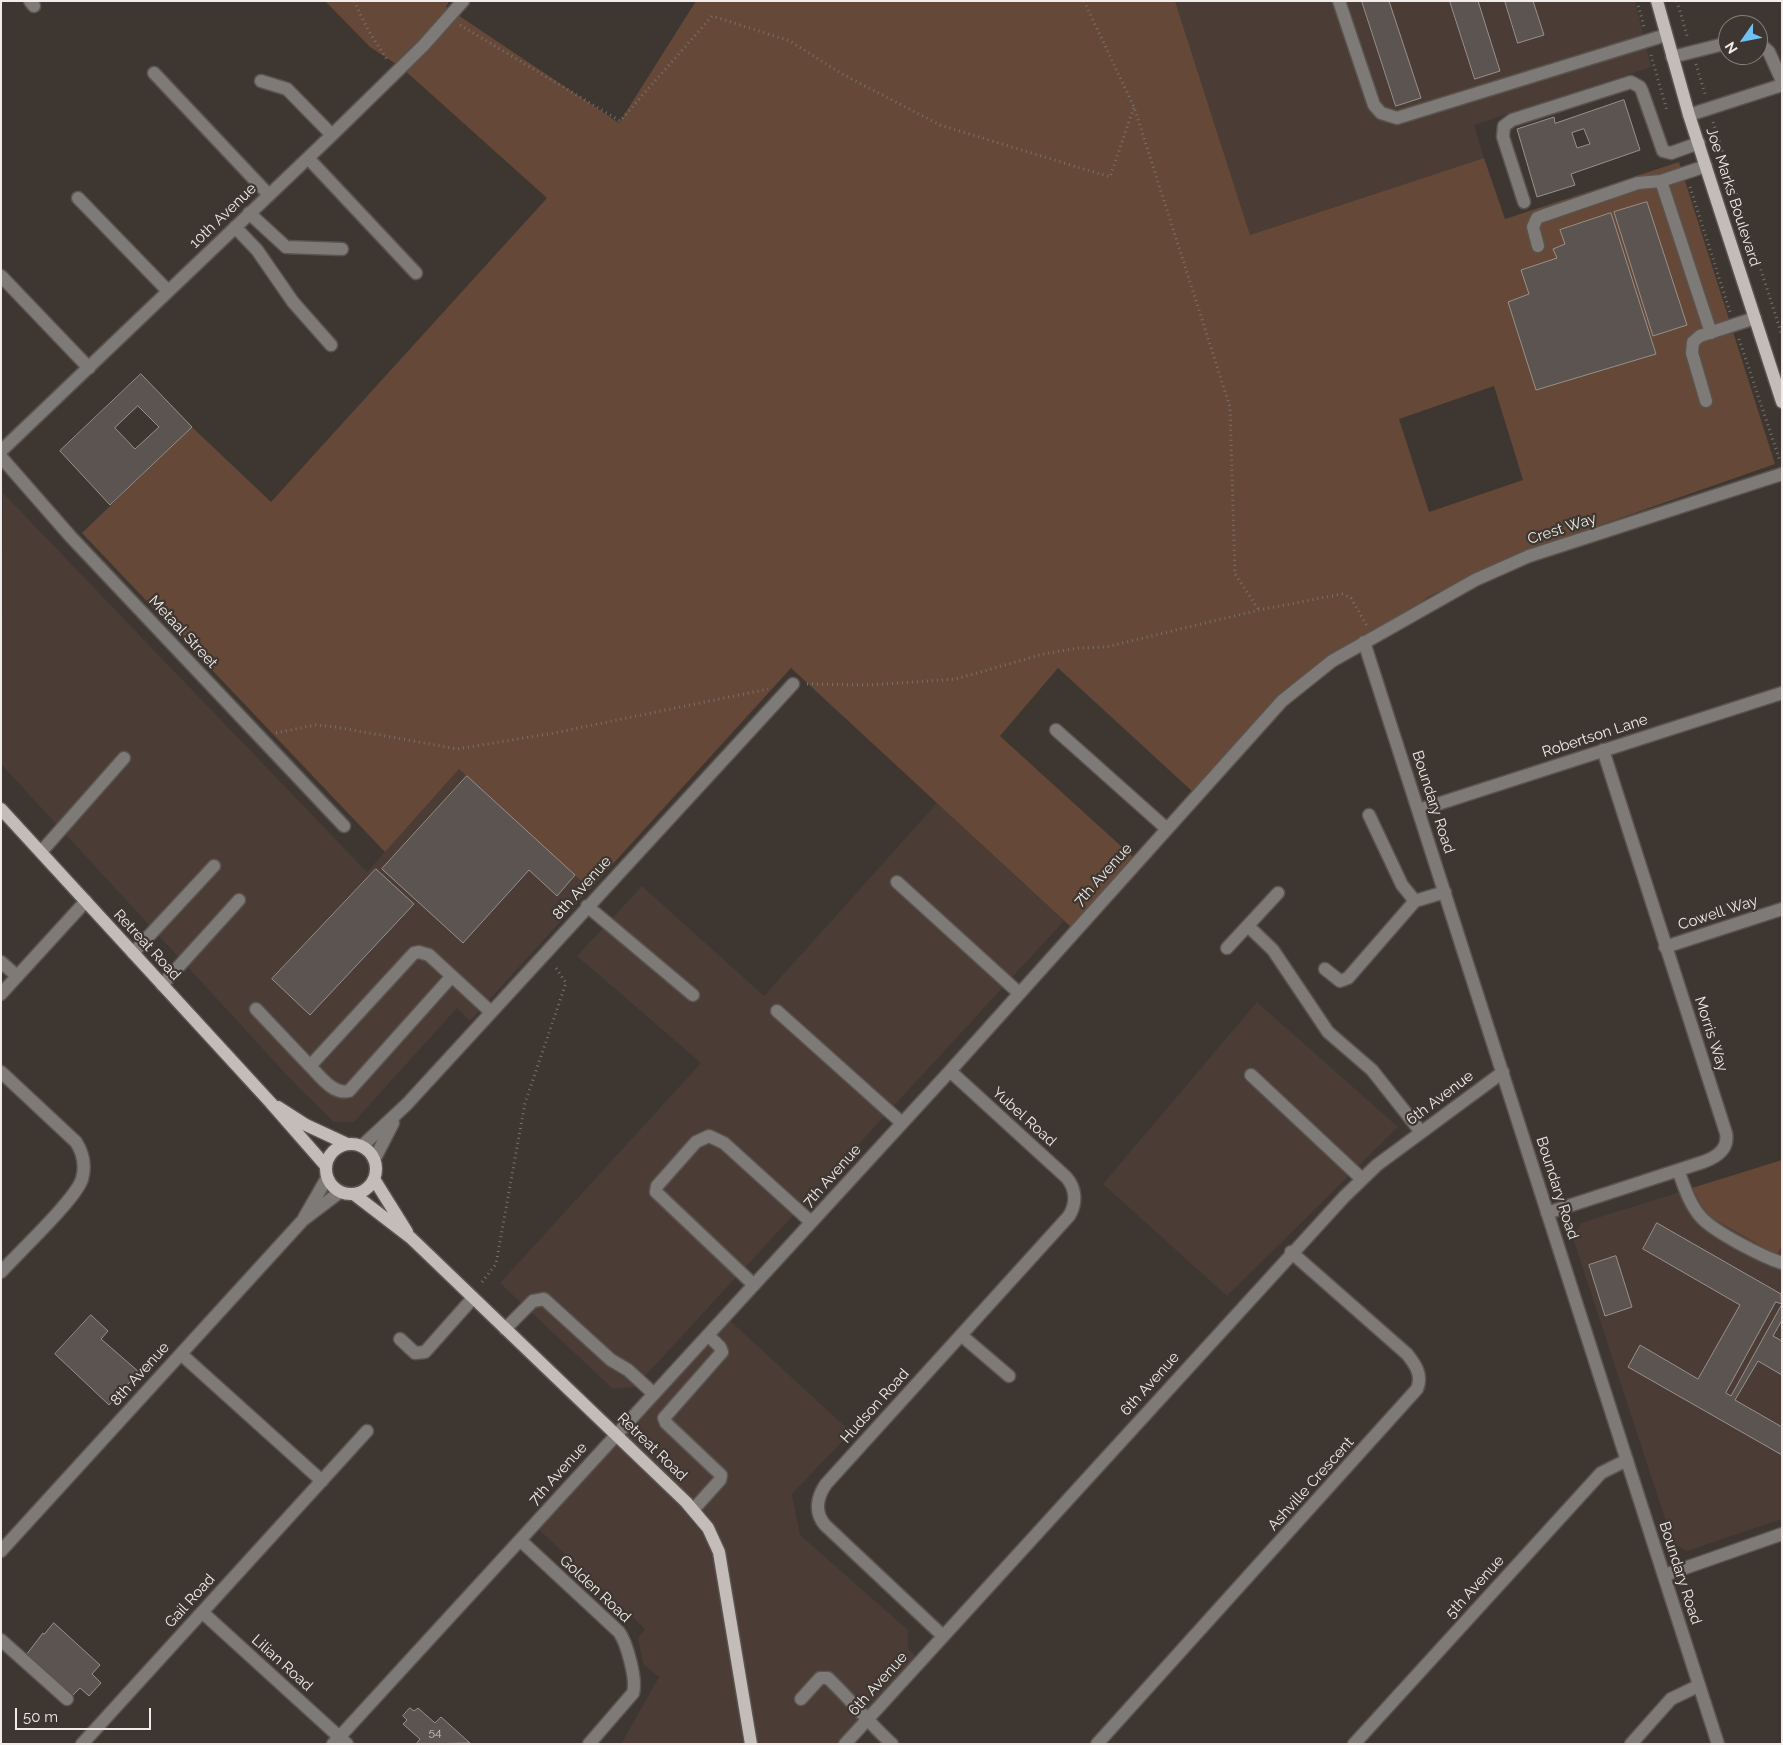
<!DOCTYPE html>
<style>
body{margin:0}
#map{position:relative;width:1783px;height:1745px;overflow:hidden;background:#3d3631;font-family:Raleway,sans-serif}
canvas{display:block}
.frame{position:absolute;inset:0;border:2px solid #f1ece9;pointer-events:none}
.north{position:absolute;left:1718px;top:15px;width:50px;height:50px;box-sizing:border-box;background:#3d3631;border:1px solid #857f7b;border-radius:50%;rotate:237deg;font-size:14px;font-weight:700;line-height:20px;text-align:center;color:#f1ece9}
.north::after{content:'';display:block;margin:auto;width:18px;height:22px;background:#6fc2f4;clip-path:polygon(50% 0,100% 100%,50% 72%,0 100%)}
.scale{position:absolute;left:15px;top:1708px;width:136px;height:22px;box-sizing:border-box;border:2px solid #f1ece9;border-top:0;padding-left:6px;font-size:15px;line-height:18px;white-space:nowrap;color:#f1ece9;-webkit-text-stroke:4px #3d3631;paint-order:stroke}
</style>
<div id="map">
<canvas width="1783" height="1745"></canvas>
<div class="frame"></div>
<div class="north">N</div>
<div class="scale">50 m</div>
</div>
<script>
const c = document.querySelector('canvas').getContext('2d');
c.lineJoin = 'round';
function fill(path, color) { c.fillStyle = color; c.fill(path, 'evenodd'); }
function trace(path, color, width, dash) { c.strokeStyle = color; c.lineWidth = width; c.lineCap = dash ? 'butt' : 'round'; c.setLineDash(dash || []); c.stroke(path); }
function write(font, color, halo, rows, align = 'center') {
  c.font = font + ' Raleway,sans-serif'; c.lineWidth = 4.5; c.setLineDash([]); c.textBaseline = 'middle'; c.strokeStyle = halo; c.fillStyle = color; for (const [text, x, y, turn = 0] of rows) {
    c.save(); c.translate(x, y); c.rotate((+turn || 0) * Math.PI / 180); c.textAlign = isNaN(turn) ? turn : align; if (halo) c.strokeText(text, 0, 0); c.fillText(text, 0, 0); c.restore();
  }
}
fill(new Path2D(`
 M 1175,1 L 1635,1 L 1651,67 L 1474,125 L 1484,158 L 1250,235 Z
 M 3,493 L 367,872 L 459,769 L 590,889 L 470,1021 L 457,1008 L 354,1122 L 334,1122 L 296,1085 L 1,764 Z
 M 937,803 L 1064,921 L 635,1387 L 613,1389 L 500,1283 L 701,1063 L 577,956 L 642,886 L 764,996 Z
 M 1257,1002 L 1398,1127 L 1227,1296 L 1103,1184 Z
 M 1782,1160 L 1782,1519 L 1687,1551 L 1673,1543 L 1573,1238 L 1581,1223 Z
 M 725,1316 L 851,1432 L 792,1494 L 800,1535 L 908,1630 L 908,1648 L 920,1661 L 845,1744 L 621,1744 L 659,1677 L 643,1664 L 638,1638 L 645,1629 L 534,1525 Z`), '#4b3d36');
fill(new Path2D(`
 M 325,1 L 449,1 L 446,7 L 619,123 L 696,1 L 1175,1 L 1250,235 L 1484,158 L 1505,219 L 1679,162 L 1775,464 L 1526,551 L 1428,597 L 1360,651 L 1331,658 L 1193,792 L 1058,668 L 1000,736 L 1134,858 L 1071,927 L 791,668 L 590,889 L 459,769 L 385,852 L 82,533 L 192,427 L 271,502 L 547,198 L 402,68 L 370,47 ZM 1494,386 L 1523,480 L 1429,512 L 1399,419 Z
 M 1782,1160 L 1782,1245 L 1777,1255 L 1707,1215 L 1692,1188 Z`), '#654837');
const building = new Path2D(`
 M 1362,1 L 1389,1 L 1421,98 L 1396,106 Z
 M 1450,1 L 1478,1 L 1500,71 L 1475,79 Z
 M 1505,1 L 1533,1 L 1544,35 L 1518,43 Z
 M 1624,100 L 1640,150 L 1571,174 L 1575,185 L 1537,197 L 1517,129 L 1554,117 L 1555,123 ZM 1584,129 L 1590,144 L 1577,148 L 1572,133 Z
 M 1647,202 L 1687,325 L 1653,336 L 1614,212 Z
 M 1611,213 L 1656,354 L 1536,390 L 1508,302 L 1529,294 L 1521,270 L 1557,258 L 1553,249 L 1565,244 L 1560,230 Z
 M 141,374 L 192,427 L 110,505 L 60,451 ZM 138,406 L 159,427 L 135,449 L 115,428 Z
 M 467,776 L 575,875 L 557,896 L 529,870 L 463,943 L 382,869 Z
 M 376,869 L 414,904 L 310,1015 L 272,979 Z
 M 1657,1223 L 1781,1294 L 1782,1320 L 1773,1336 L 1782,1341 L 1782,1375 L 1758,1361 L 1735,1400 L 1782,1427 L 1782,1455 L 1628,1367 L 1640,1345 L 1698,1379 L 1740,1305 L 1643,1249 ZM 1776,1302 L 1782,1304 L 1731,1396 L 1726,1393 Z
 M 1616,1256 L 1632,1307 L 1605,1316 L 1589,1265 Z
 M 91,1315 L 108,1331 L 101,1339 L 139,1372 L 109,1405 L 55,1354 Z
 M 54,1623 L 100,1665 L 92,1674 L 101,1683 L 89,1696 L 80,1688 L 72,1696 L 26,1655 L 43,1633 L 44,1634 Z
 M 410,1708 L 414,1711 L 418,1708 L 435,1723 L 441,1717 L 470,1743 L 416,1744 L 420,1739 L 403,1724 L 407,1720 L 403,1716 Z`);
fill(building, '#5c5450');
trace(building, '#99908a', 1);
const minor = new Path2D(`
 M 30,1 L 34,6
 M 1339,1 L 1374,105 L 1381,113 L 1397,118 L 1666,35
 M 1758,42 L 1769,52 L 1782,81
 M 1672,57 L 1728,43
 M 154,73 L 269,195
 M 261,81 L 287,89 L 332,135
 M 1689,115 L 1782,85
 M 308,158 L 416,273
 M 1661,181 L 1711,333
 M 78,198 L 168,291
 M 1524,202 L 1503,137 L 1504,126 L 1512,120 L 1631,82 L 1640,87 L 1642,91 L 1663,151 L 1671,153 L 1699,143
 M 249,213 L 286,247 L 342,249
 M 235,227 L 257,250 L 293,302 L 331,345
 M 1538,246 L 1533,227 L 1537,218 L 1542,216 L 1638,183 L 1661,181 L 1706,166
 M 1,276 L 89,368
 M 1706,401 L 1692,353 L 1693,342 L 1700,336 L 1755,318
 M 1,451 L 332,135 L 423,46 L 463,1
 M 1,457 L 71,537 L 344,826
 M 1364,642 L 1718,1744
 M 1056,730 L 1167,829
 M 1419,810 L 1782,693
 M 41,852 L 124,758
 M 897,882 L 1019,993
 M 1415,901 L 1445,892
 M 587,906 L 693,995
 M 1248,926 L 1273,950 L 1328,1032 L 1372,1070 L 1421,1132
 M 1665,947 L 1782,909
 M 1227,948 L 1278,893
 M 133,953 L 214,866
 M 1,962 L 17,976
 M 1325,969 L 1340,981 L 1348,978 L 1415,901 L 1402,885 L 1369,815
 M 452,976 L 349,1091 C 333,1095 320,1076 310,1066 L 414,953 L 419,952 L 429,955 L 491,1012
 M 162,985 L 239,900
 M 1,994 L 86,901
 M 256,1009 L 310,1066
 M 777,1011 L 902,1123
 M 1,1072 L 76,1142 C 83,1153 86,1165 82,1179 C 76,1199 18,1253 1,1272
 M 1251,1075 L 1362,1179
 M 362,1146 L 407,1104 L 793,684
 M 374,1160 L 393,1123
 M 1678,1170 C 1684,1186 1689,1203 1700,1216 C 1712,1231 1763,1257 1782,1263
 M 1547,1213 L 1703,1162 C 1717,1157 1729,1149 1726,1133 L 1603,750
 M 304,1218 L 327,1178
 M 754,1285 L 656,1192 L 657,1186 L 696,1142 L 709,1136 L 724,1143 L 811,1222
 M 505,1329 L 533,1301 L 544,1299 L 611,1360 L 628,1370 L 654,1394
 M 961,1335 L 1009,1376
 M 400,1339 L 415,1353 L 425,1352 L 473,1298
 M 181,1354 L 322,1481
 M 693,1510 L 720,1480 L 721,1475 L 666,1423 L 664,1418 L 722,1352 L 720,1347 L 708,1335
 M 520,1540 L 619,1632 C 627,1643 637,1680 633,1693 L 589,1744
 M 1,1551 L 303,1220 L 340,1192
 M 1665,1575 L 1782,1534
 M 202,1612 L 347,1744
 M 943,1636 L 825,1525 C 814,1512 817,1497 826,1484 L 1069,1216 C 1077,1203 1076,1188 1066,1177 L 950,1071
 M 1,1640 L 67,1699
 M 801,1699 L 820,1678 L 828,1678 C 850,1699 869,1723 892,1744
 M 82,1744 L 367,1431
 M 333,1744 L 950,1071 L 1282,701 L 1332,661 L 1475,580 L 1529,556 L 1782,474
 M 845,1744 L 1344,1197 L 1377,1165 L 1503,1072
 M 1097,1744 L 1417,1389 C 1423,1375 1415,1364 1407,1354 L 1291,1252
 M 1354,1744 L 1601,1473 L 1627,1460
 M 1631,1744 L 1671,1699 L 1698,1686`);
const major = new Path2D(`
 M 1657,1 L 1689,115 L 1782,402
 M 1,809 L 270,1102 L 326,1166
 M 278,1107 L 306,1125 L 347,1144
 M326 1169a25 25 0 1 1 50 0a25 25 0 1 1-50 0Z
 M 374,1179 L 407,1232
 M 355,1195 L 411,1238 L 686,1502 L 708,1528 L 719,1552 L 751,1744`);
trace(minor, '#5a534e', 15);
trace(major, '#5a534e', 15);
trace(new Path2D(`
 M 354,1 L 368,30 L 388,61
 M 1084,1 L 1134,107 L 1230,407 L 1235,574 L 1259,610
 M 1637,1 L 1644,27
 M 1677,1 L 1688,39
 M 460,25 L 620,121 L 712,16 L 790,41 L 842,74 L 940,125 L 1110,177 L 1134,107
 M 1651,55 L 1667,111
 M 1696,64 L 1705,94
 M 1713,122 L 1782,335
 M 1690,187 L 1730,312
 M 1739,339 L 1780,461
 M 807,684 L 870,685 L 956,679 L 1043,654 L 1079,648 L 1106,647 L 1259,610 L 1342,594 L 1351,598 L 1367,626
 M 276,733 L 315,725 L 336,727 L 457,749 L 554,733 L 768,689
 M 482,1282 L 496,1264 L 525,1103 L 566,983 L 554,965`), '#78726d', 3, [1, 4]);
trace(minor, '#7e7a78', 12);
trace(major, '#c4bcb8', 12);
write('12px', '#ccc6c3', null, [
 ["54",435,1732]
]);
write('15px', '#f1ece9', '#3d3631', [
 ["Joe Marks Boulevard",1733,197,72],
 ["10th Avenue",223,216,-44],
 ["Crest Way",1562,529,-18],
 ["Metaal Street",183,632,47],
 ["Robertson Lane",1595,736,-18],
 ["Boundary Road",1433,802,72],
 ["7th Avenue",1103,875,-48],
 ["8th Avenue",582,888,-48],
 ["Cowell Way",1718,913,-18],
 ["Retreat Road",147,945,47],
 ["Morris Way",1711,1034,72],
 ["6th Avenue",1440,1098,-37],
 ["Yubel Road",1024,1117,42],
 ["7th Avenue",832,1176,-48],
 ["Boundary Road",1557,1188,72],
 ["8th Avenue",140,1374,-48],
 ["6th Avenue",1150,1384,-48],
 ["Hudson Road",875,1406,-48],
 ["Retreat Road",652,1447,44],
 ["7th Avenue",558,1474,-48],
 ["Ashville Crescent",1311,1484,-48],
 ["Boundary Road",1680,1573,72],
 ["5th Avenue",1475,1587,-48],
 ["Golden Road",595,1589,43],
 ["Gail Road",190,1601,-48],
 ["Lilian Road",282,1663,42],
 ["6th Avenue",878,1684,-48]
]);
</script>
